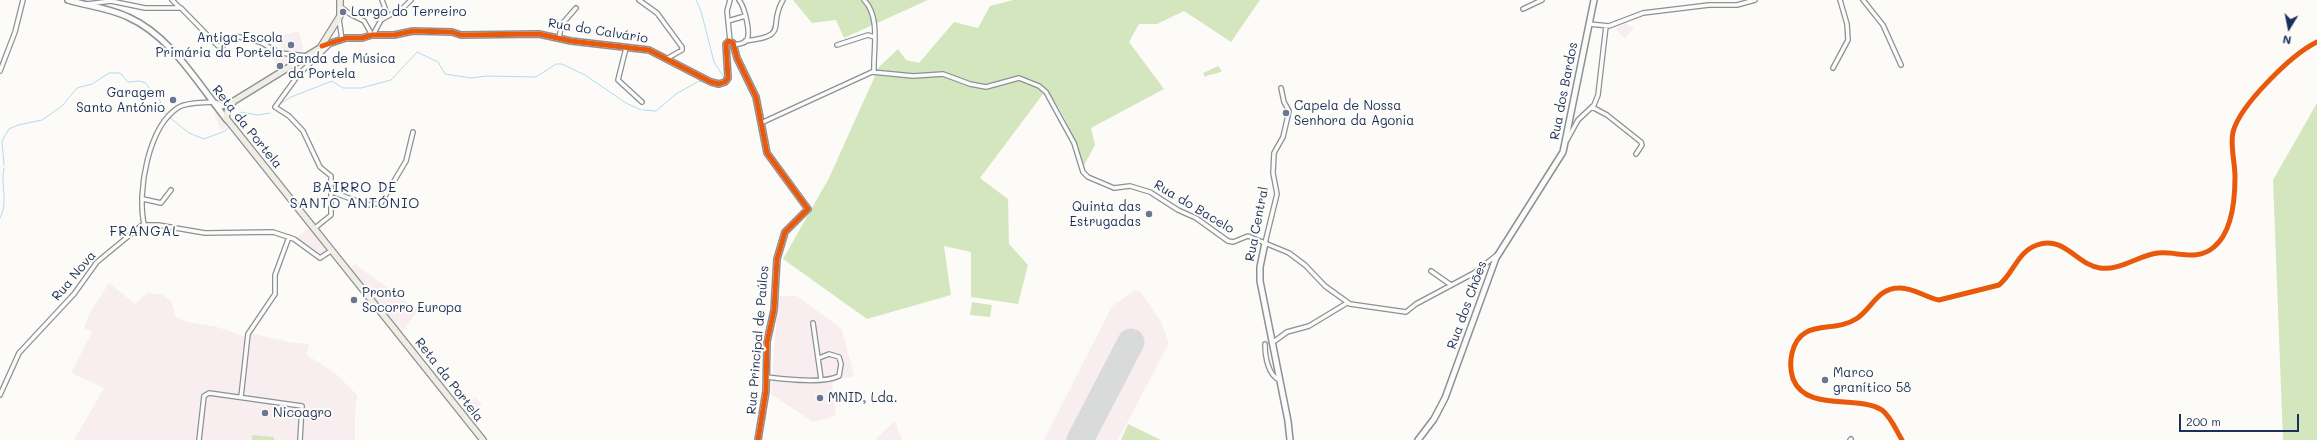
<!DOCTYPE html>
<meta charset="utf-8">
<style>
body{margin:0}
#map{position:relative;width:2317px;height:440px;overflow:hidden;background:#fcfbf8;font-family:Mali,sans-serif}
canvas{display:block}
.north{position:absolute;left:2269px;top:8px;width:40px;height:40px;-webkit-text-stroke:3px #fdfcf7;paint-order:stroke;rotate:190deg;font-size:11px;font-weight:700;line-height:16px;text-align:center;color:#1b2f5e}
.north::after{content:'';display:block;margin:auto;width:14px;height:18px;background:#1b2f5e;clip-path:polygon(50% 0,100% 100%,50% 72%,0 100%)}
.scale{position:absolute;left:2179px;top:414px;width:120px;height:18px;box-sizing:border-box;border:2px solid #1b2f5e;border-top:0;padding-left:5px;font-size:12px;line-height:14px;white-space:nowrap;color:#1b2f5e;-webkit-text-stroke:3px #fdfcf7;paint-order:stroke}
</style>
<div id="map">
<canvas width="2317" height="440"></canvas>
<div class="north">N</div>
<div class="scale">200 m</div>
</div>
<script>
const c = document.querySelector('canvas').getContext('2d');
c.lineJoin = 'round';
function fill(path, color) { c.fillStyle = color; c.fill(path, 'evenodd'); }
function trace(path, color, width, dash) { c.strokeStyle = color; c.lineWidth = width; c.lineCap = dash ? 'butt' : 'round'; c.setLineDash(dash || []); c.stroke(path); }
function write(font, color, halo, rows, align = 'center') {
  c.font = font + ' Mali,sans-serif'; c.lineWidth = 4; c.setLineDash([]); c.textBaseline = 'middle'; c.strokeStyle = halo; c.fillStyle = color; for (const [text, x, y, turn = 0] of rows) {
    c.save(); c.translate(x, y); c.rotate((+turn || 0) * Math.PI / 180); c.textAlign = isNaN(turn) ? turn : align; if (halo) c.strokeText(text, 0, 0); c.fillText(text, 0, 0); c.restore();
  }
}
fill(new Path2D(`
 M 1624,23 L 1634,28 L 1625,38 L 1615,29 Z
 M 299,31 L 304,53 L 282,52 L 279,38 L 280,35 Z
 M 278,55 L 300,57 L 293,64 L 292,62 L 279,69 L 279,72 L 273,58 Z
 M 217,112 L 228,125 L 221,131 L 214,114 Z
 M 310,227 L 329,251 L 322,256 L 296,238 Z
 M 355,264 L 418,310 L 402,333 L 350,269 Z
 M 109,283 L 135,304 L 147,293 L 163,295 L 171,301 L 176,317 L 187,322 L 217,327 L 247,337 L 249,333 L 289,342 L 309,344 L 307,355 L 335,373 L 357,395 L 355,413 L 355,440 L 74,440 L 104,388 L 71,373 L 92,332 L 84,328 L 89,314 Z
 M 1135,290 L 1140,291 L 1161,322 L 1169,343 L 1118,440 L 1044,440 L 1112,306 Z
 M 778,296 L 797,296 L 842,329 L 854,376 L 832,381 L 836,416 L 813,422 L 771,394 Z
 M 475,397 L 482,405 L 469,417 L 462,409 Z
 M 895,421 L 902,440 L 875,440 Z`), '#f8eeef');
fill(new Path2D(`
 M 793,0 L 928,0 L 844,38 L 836,20 L 812,23 Z
 M 1013,0 L 1260,0 L 1231,42 L 1184,11 L 1157,24 L 1139,24 L 1129,42 L 1164,89 L 1091,128 L 1095,145 L 1083,167 C 1076,141 1064,111 1046,90 L 980,178 L 1008,199 L 1009,244 L 1028,265 L 1018,304 L 971,297 L 971,252 L 944,246 L 951,295 L 867,319 L 783,259 L 829,178 L 879,67 L 898,49 L 906,60 L 919,63 L 954,22 L 978,28 L 990,6 Z
 M 1218,66 L 1222,71 C 1216,75 1211,73 1205,77 L 1203,73 Z
 M 2317,103 L 2317,440 L 2283,440 L 2273,180 Z
 M 972,302 L 992,305 L 990,317 L 970,315 Z
 M 1128,424 L 1161,440 L 1121,440 Z
 M 252,435 L 274,437 L 274,440 L 252,440 Z`), '#d4e6be');
trace(new Path2D(`
 M 696,0 L 701,11 L 714,62 L 725,79
 M 277,106 L 291,97 L 332,81 L 343,88 L 361,88 L 391,80 L 417,52 L 438,62 L 445,74 L 471,78 L 487,76 L 536,77 L 556,64 L 562,64 L 585,75 L 626,103 L 641,110
 M 643,110 L 656,111 L 676,94 L 699,81 L 715,86 L 722,86
 M 169,117 L 189,133 L 204,139 L 225,131 L 230,125
 M 232,121 L 241,112 L 258,115 L 270,113
 M 4,165 L 2,141 L 9,129 L 18,125 L 42,120 L 62,106 L 77,88 L 92,84 L 109,73 L 120,73 L 128,82 L 139,81 L 146,83 L 149,88 L 158,94 L 163,111 L 167,115
 M 0,218 C 9,201 0,186 4,168`), '#aedcf1', 1);
trace(new Path2D(`
 M 1080,440 L 1131,342`), '#d9dada', 27);
const street = new Path2D(`
 M 172,0 L 180,8
 M 382,0 L 388,16
 M 639,0 L 657,13 L 682,47 L 682,50 L 668,58
 M 864,0 C 881,17 873,50 874,72
 M 1863,0 L 1883,25 L 1901,65
 M 87,4 L 111,1 L 145,8 L 181,8 L 218,46 L 223,46 L 229,38 L 235,36 L 260,42 L 280,53 L 307,56
 M 341,7 L 350,14 L 364,21 L 372,35
 M 1523,9 L 1542,0
 M 339,19 L 342,40
 M 728,21 L 745,16
 M 1589,24 L 1609,26 L 1643,13 L 1709,5 L 1737,5 L 1755,0
 M 373,35 L 381,20 L 404,7 L 411,0
 M 559,37 L 562,24 L 576,8
 M 730,41 L 727,11 L 730,0
 M 745,41 C 791,36 767,26 783,0
 M 734,45 C 737,44 744,44 746,41 C 752,34 744,6 739,0
 M 837,45 L 868,35 L 874,37
 M 626,48 L 618,80 L 642,102
 M 1833,68 L 1848,40 L 1847,24 L 1840,0
 M 0,71 L 15,32 L 23,0
 M 1592,107 L 1607,115 L 1641,142 L 1642,145 L 1636,154
 M 761,123 L 872,72 L 913,76 L 943,74 L 970,84 L 986,87 L 1019,78 L 1039,86 L 1046,92 L 1074,143 L 1083,172 L 1088,177 L 1114,188 L 1130,186 L 1150,192 L 1178,210 L 1196,218 L 1228,241 L 1233,242 L 1248,236 L 1289,253 L 1305,265 L 1325,286 L 1350,304 L 1406,312 L 1416,304 L 1474,273 L 1498,254
 M 1567,140 L 1578,120 L 1594,105 L 1598,95 L 1606,26
 M 332,192 L 368,205 L 381,203 L 406,161 L 413,132
 M 143,199 L 161,203 L 171,190
 M 144,224 C 137,192 148,126 179,107 C 188,102 203,103 213,102
 M 315,228 L 331,215 L 331,176 L 320,167 L 303,131 L 289,116 L 275,107 L 299,74 L 330,44
 M 1265,243 L 1277,194 L 1273,173 L 1274,153 L 1283,137 L 1289,111 L 1284,102 L 1281,88
 M 1431,271 L 1451,285
 M 813,323 L 821,379
 M 1272,343 L 1287,332 L 1309,326 L 1347,303
 M 1265,344 C 1265,356 1268,376 1280,380
 M 767,377 C 785,379 823,384 839,376 L 841,364 L 839,357 L 829,354 L 819,358
 M 0,395 L 19,353 L 74,294 L 97,262 L 142,225 L 158,225 L 205,233 L 273,232 L 294,239 L 320,258 L 332,250
 M 241,397 L 248,334 L 275,294 L 275,275 L 289,237
 M 199,440 L 204,396 L 209,393 L 302,406 L 300,440
 M 1850,440 L 1851,439`);
const secondary = new Path2D(`
 M 68,0 C 88,6 109,8 128,17 C 171,36 198,84 227,120
 M 322,46 L 346,38 L 362,38 L 372,35 L 394,35 L 413,31 L 452,32 L 461,35 L 539,34 L 571,41 L 649,50 L 711,82 L 719,84 L 725,82 L 728,78 L 726,44 L 729,41 L 733,43 L 737,58 L 756,97 L 767,153 L 808,209 L 785,232 L 777,259 L 774,310 L 767,342 L 766,391 L 758,440
 M 215,103 L 222,106 L 233,102
 M 1265,243 L 1260,267 L 1260,281 L 1288,421 L 1290,440
 M 1418,440 L 1434,419 L 1445,398 L 1496,258 L 1563,152 L 1594,0`);
const primary = new Path2D(`
 M 340,0 L 340,16 L 320,48 L 234,101 L 228,108 L 226,118 L 483,440`);
trace(street, '#8c9097', 6);
trace(secondary, '#8c9097', 8);
trace(primary, '#8c9097', 8);
trace(street, '#fbfbf9', 3.5);
trace(secondary, '#fbfbf9', 5);
trace(primary, '#f0ede3', 5.5);
trace(new Path2D(`
 M 322,46 L 346,38 L 362,38 L 372,35 L 394,35 L 413,31 L 452,32 L 461,35 L 539,34 L 571,41 L 649,50 L 711,82 L 719,84 L 725,82 L 728,78 L 726,44 L 729,41 L 733,43 L 737,58 L 756,97 L 767,153 L 808,209 L 785,232 L 777,259 L 774,310 L 767,342 L 766,391 L 758,440
 M 1902,440 C 1896,430 1891,417 1882,410 C 1857,394 1807,413 1793,379 C 1790,370 1790,362 1792,353 C 1801,317 1833,334 1856,319 C 1872,309 1877,288 1899,288 C 1913,287 1926,298 1939,300 L 1999,285 C 2014,273 2017,252 2037,245 C 2064,235 2077,265 2100,268 C 2120,271 2139,255 2158,253 C 2177,251 2197,262 2214,247 C 2232,232 2235,200 2235,177 C 2235,162 2230,146 2233,132 C 2240,105 2292,54 2317,42`), '#e8590c', 5);
for (const [x, y, r, color] of [
 [343,12,4,"#6a7694"],
 [291,45,4,"#6a7694"],
 [280,66,4,"#6a7694"],
 [173,100,4,"#6a7694"],
 [1286,113,4,"#6a7694"],
 [1149,214,4,"#6a7694"],
 [354,300,4,"#6a7694"],
 [1825,380,4,"#6a7694"],
 [820,398,4,"#6a7694"],
 [265,413,4,"#6a7694"]
]) { const dot = new Path2D(); dot.arc(x, y, r, 0, 2 * Math.PI); c.fillStyle = color; c.fill(dot); trace(dot, '#fdfcf7', 1.5); }
write('13px', '#1b2f5e', '#fdfcf7', [
 ["Largo do Terreiro",351,12],
 ["Antiga Escola",283,38,"right"],
 ["Primária da Portela",283,53,"right"],
 ["Banda de Música",288,59],
 ["da Portela",288,74],
 ["Garagem",165,93,"right"],
 ["Santo António",165,108,"right"],
 ["Capela de Nossa",1294,106],
 ["Senhora da Agonia",1294,121],
 ["Quinta das",1141,207,"right"],
 ["Estrugadas",1141,222,"right"],
 ["Pronto",362,293],
 ["Socorro Europa",362,308],
 ["Marco",1833,373],
 ["granítico 58",1833,388],
 ["MNID, Lda.",828,398],
 ["Nicoagro",273,413]
], 'left');
write('13px', '#1b2f5e', '#fdfcf7', [
 ["Rua do Calvário",598,31,9],
 ["Rua dos Bardos",1564,91,-79],
 ["Reta da Portela",247,127,51],
 ["Rua do Bacelo",1194,207,31],
 ["Rua Central",1257,224,-79],
 ["Rua Nova",74,276,-50],
 ["Rua dos Chões",1467,305,-70],
 ["Rua Principal de Paúlos",758,340,-85],
 ["Reta da Portela",449,380,52]
]);
c.letterSpacing = '1px';
write('14px', '#1b2f5e', '#fdfcf7', [
 ["BAIRRO DE",355,188],
 ["SANTO ANTÓNIO",355,204],
 ["FRANGAL",145,232]
]);
c.letterSpacing = '0px';
</script>
